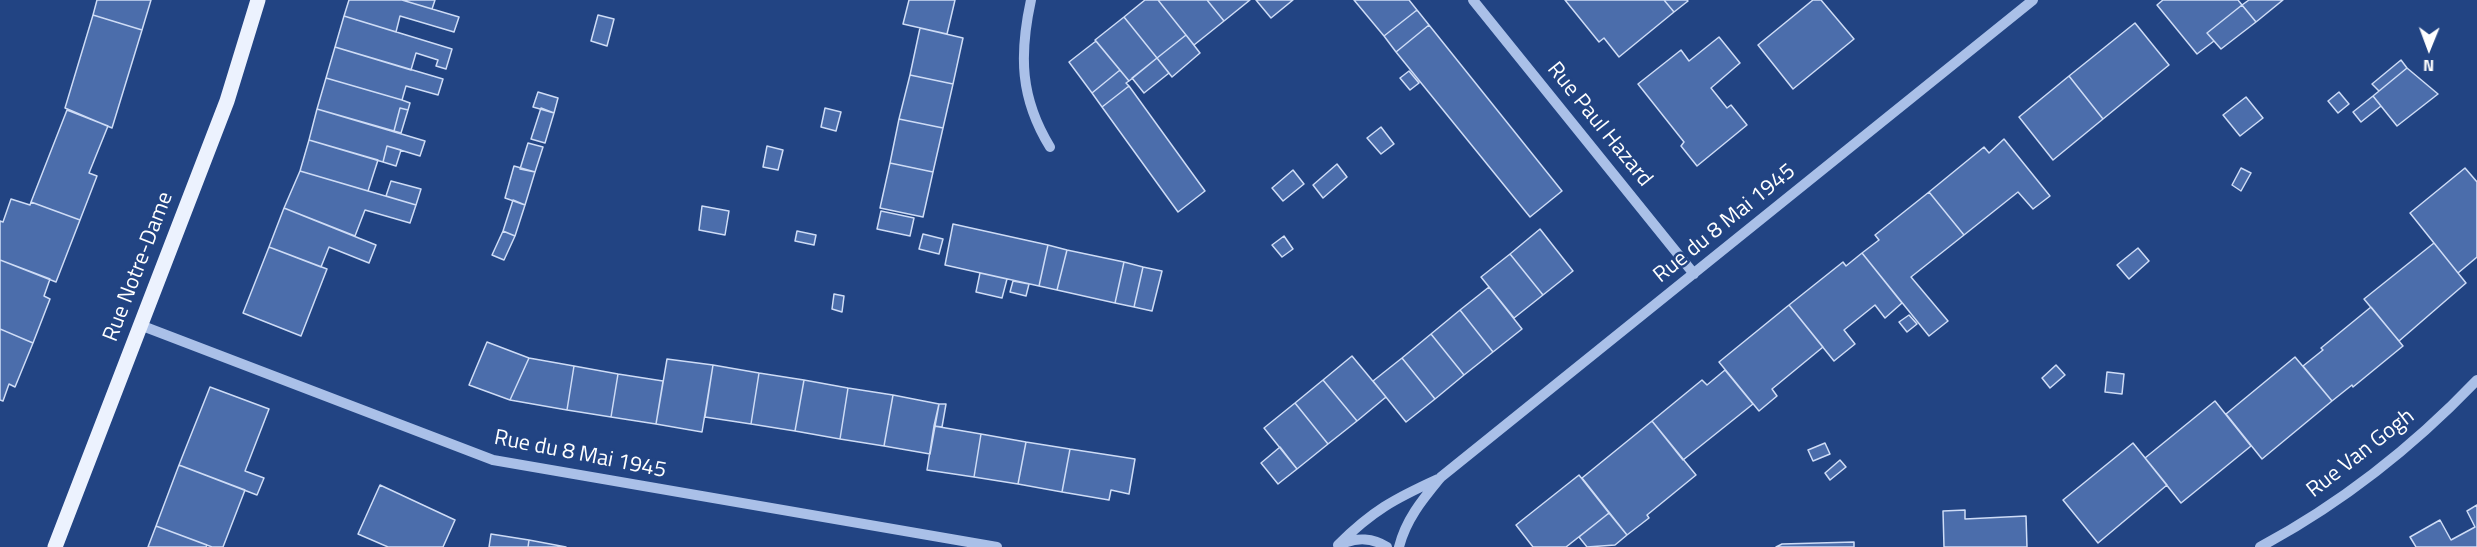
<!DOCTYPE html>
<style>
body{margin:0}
#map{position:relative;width:2477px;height:547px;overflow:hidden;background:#224483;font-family:"Titillium Web",sans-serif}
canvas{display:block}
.north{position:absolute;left:2399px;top:18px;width:60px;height:60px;-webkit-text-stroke:4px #224483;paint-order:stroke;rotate:181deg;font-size:16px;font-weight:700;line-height:24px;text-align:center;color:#fff}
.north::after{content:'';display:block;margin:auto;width:21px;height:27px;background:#fff;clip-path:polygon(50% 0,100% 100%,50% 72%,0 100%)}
</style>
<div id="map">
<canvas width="2477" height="547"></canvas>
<div class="north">N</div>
</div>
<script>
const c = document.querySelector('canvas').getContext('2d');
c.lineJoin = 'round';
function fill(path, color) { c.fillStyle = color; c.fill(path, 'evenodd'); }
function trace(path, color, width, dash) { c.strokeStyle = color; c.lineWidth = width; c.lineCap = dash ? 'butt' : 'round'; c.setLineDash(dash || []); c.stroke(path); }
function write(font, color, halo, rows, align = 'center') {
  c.font = font + ' "Titillium Web",sans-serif'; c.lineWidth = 5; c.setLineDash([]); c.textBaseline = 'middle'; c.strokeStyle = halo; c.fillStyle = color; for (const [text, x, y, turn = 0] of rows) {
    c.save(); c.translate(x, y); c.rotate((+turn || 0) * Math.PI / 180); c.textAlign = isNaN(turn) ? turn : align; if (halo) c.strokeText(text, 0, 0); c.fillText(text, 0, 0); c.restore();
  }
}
const building = new Path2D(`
 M 97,0 L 151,0 L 142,30 L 93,15 Z
 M 349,0 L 402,0 L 459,17 L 454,32 L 400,16 L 396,32 L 344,16 Z
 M 402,0 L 435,0 L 432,9 Z
 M 909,0 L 955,0 L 947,34 L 903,24 Z
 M 1145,0 L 1158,0 L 1186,35 L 1157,58 L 1124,17 Z
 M 1158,0 L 1207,0 L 1224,21 L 1194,45 Z
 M 1207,0 L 1250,0 L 1224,21 Z
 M 1256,0 L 1293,0 L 1271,18 Z
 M 1354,0 L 1409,0 L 1417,10 L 1384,36 Z
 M 1565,0 L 1664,0 L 1674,12 L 1619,57 L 1604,38 L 1599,42 Z
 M 1664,0 L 1687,0 L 1688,1 L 1674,12 Z
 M 1813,0 L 1821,0 L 1854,39 L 1793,89 L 1758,45 Z
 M 2163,0 L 2238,0 L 2242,5 L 2207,33 L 2214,41 L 2197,54 L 2157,5 Z
 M 2249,0 L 2283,0 L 2256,22 L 2242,5 Z
 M 2242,5 L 2256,22 L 2221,49 L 2207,33 Z
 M 1417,10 L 1429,25 L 1396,52 L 1384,36 Z
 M 93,15 L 142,30 L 112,128 L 65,108 Z
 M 598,15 L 614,19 L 607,46 L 591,41 Z
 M 344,16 L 452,49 L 446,69 L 436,66 L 438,60 L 416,53 L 411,70 L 335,47 Z
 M 1124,17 L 1157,58 L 1129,81 L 1095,40 Z
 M 2135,23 L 2169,65 L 2103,119 L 2069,76 Z
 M 1429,25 L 1562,191 L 1530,217 L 1396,52 Z
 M 920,28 L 963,38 L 953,84 L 910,75 Z
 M 1186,35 L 1200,53 L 1172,77 L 1157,58 Z
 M 1719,37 L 1740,63 L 1711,88 L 1727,108 L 1731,105 L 1747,125 L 1697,166 L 1681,146 L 1684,142 L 1638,84 L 1681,50 L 1689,61 Z
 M 1096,41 L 1120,70 L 1092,93 L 1069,62 Z
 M 335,47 L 443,79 L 438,95 L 406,86 L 402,100 L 326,78 Z
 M 1157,58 L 1169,73 L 1144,93 L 1132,78 Z
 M 2401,60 L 2407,68 L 2379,91 L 2372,84 Z
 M 2407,68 L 2438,94 L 2397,126 L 2373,96 Z
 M 1120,70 L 1129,81 L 1126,83 L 1129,86 L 1102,107 L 1092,93 Z
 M 1409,71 L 1419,83 L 1410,90 L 1400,78 Z
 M 910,75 L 953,84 L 943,128 L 899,119 Z
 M 2069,76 L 2103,119 L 2053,160 L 2019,117 Z
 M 326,78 L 402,100 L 410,103 L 408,110 L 400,108 L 394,131 L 317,109 Z
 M 1129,86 L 1205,191 L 1178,212 L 1102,107 Z
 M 538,92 L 558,98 L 554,113 L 533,107 Z
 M 2339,92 L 2349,104 L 2338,113 L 2328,101 Z
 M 2373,96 L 2381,106 L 2361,122 L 2353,112 Z
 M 2246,97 L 2263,118 L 2240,136 L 2223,115 Z
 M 400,108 L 408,110 L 401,133 L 394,131 Z
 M 541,108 L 554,113 L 545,143 L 531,139 Z
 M 825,108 L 841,112 L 836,131 L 821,127 Z
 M 317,109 L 425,141 L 420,156 L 387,146 L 383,162 L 309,140 Z
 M 67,110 L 108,126 L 89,173 L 97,176 L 80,220 L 31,202 Z
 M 899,119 L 943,128 L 933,172 L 890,163 Z
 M 1381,127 L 1394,144 L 1381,154 L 1367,138 Z
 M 2004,139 L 2050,196 L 2033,209 L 2018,192 L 1964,235 L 1929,192 L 1984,147 L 1989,153 Z
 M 309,140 L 378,160 L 368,191 L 300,171 Z
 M 528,143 L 543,147 L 535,172 L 520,169 Z
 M 387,146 L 401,150 L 396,166 L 383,162 Z
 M 767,146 L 783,150 L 778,170 L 763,167 Z
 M 890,163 L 933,172 L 923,217 L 880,208 Z
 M 1337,164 L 1347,177 L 1323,198 L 1313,185 Z
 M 514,166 L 535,172 L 525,205 L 505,198 Z
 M 2241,168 L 2251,173 L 2241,191 L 2232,185 Z
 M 2465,168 L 2477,182 L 2477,257 L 2458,273 L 2410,213 Z
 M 1293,170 L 1304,184 L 1283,201 L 1272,188 Z
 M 300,171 L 416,205 L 410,223 L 365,210 L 355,236 L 284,208 Z
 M 391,181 L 421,189 L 416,205 L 386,196 Z
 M 1929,192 L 1964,235 L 1911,277 L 1948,321 L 1929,336 L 1862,253 L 1879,240 L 1875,235 Z
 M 11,199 L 30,205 L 31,202 L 80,220 L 56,282 L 0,260 L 0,221 L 3,222 Z
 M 513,200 L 525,205 L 515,236 L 503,231 Z
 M 702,206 L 729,211 L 725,235 L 699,230 Z
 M 284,208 L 376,245 L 369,263 L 329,247 L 321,267 L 269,247 Z
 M 881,211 L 914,218 L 910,236 L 877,229 Z
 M 953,224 L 1048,245 L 1039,286 L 945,265 Z
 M 1540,229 L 1573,271 L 1543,295 L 1510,254 Z
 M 503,231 L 515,236 L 504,260 L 492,255 Z
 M 797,231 L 816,235 L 814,245 L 795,241 Z
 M 923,234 L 943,239 L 939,254 L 919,249 Z
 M 1284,236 L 1293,249 L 1282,257 L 1272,245 Z
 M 2434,243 L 2466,283 L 2399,341 L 2364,299 Z
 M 1048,245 L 1067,250 L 1057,290 L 1039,286 Z
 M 269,247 L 327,269 L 301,336 L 243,313 Z
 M 2138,248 L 2149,261 L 2129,279 L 2117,265 Z
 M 1067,250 L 1124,262 L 1115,303 L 1057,290 Z
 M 1862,253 L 1902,303 L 1885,318 L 1875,305 L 1844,330 L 1855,344 L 1834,361 L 1789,305 L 1843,262 L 1846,266 Z
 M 1510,254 L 1543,295 L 1514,318 L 1481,277 Z
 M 0,260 L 50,279 L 44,296 L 50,299 L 33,343 L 0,329 Z
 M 1124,262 L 1143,267 L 1134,307 L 1115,303 Z
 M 1143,267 L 1162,271 L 1152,311 L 1134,307 Z
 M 980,273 L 1007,279 L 1002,298 L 976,292 Z
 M 1013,281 L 1029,284 L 1026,296 L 1010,292 Z
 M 1489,287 L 1522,329 L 1493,352 L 1460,310 Z
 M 834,294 L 844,296 L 842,312 L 832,309 Z
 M 1789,305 L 1823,347 L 1772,389 L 1777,396 L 1759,411 L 1719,362 Z
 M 2371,307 L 2403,346 L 2353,387 L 2352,385 L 2332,401 L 2303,366 L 2323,350 L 2321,348 Z
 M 1460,310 L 1493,352 L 1464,375 L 1431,334 Z
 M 1909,315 L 1917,324 L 1907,332 L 1899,322 Z
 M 0,329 L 33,343 L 15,387 L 9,384 L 3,401 L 0,400 Z
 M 1431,334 L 1464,375 L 1435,399 L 1402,358 Z
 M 487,342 L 529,358 L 510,400 L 469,385 Z
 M 1352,356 L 1386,397 L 1357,421 L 1323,380 Z
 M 2295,357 L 2332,401 L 2262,459 L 2226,414 Z
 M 529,358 L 574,366 L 567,410 L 510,400 Z
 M 1402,358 L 1435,399 L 1406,422 L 1373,381 Z
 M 667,359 L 713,365 L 702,432 L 656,424 Z
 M 713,365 L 759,373 L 751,424 L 705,417 Z
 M 2056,365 L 2065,375 L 2050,388 L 2042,378 Z
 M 574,366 L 618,374 L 611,417 L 567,410 Z
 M 1725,370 L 1753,404 L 1683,460 L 1652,421 L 1702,380 L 1707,385 Z
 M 2107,372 L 2124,374 L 2122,394 L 2105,392 Z
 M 759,373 L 804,380 L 795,431 L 751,424 Z
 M 618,374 L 663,381 L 656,424 L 611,417 Z
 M 804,380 L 848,388 L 840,439 L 795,431 Z
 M 1323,380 L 1357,421 L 1328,444 L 1295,403 Z
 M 210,387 L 269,409 L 245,471 L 264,478 L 257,495 L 179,465 Z
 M 848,388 L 893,395 L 884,446 L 840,439 Z
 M 893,395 L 939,404 L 930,454 L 884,446 Z
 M 2215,401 L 2251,446 L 2181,503 L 2145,458 Z
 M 1295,403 L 1328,444 L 1297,469 L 1264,428 Z
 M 939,404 L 946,404 L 942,427 L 934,426 Z
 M 1652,421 L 1696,475 L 1647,515 L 1649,518 L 1627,535 L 1582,478 Z
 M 934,426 L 981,434 L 974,477 L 927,470 Z
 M 981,434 L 1026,442 L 1018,484 L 974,477 Z
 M 1026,442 L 1070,449 L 1062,492 L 1018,484 Z
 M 1825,443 L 1830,454 L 1813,461 L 1808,450 Z
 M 2133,443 L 2167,485 L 2098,543 L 2063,500 Z
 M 1280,447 L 1297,469 L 1278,484 L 1261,463 Z
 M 1070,449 L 1135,459 L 1129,494 L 1111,490 L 1109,500 L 1062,492 Z
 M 1840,460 L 1846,467 L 1830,480 L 1825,473 Z
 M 179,465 L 245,490 L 223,547 L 212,547 L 156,526 Z
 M 1579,475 L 1609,513 L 1566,547 L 1533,547 L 1516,525 Z
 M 380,485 L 455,520 L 443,547 L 388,547 L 358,534 Z
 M 2477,505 L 2477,547 L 2416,547 L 2410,537 L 2440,520 L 2451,540 L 2475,527 L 2467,511 Z
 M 1965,510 L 1965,519 L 2026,516 L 2027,547 L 1944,547 L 1943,511 Z
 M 1609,513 L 1627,535 L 1615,545 L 1587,547 L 1579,537 Z
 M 156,526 L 207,545 L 206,547 L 148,547 Z
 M 491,534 L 529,540 L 528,547 L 489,547 Z
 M 529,540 L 566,547 L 528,547 Z
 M 1854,542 L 1854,547 L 1776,547 L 1782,544 Z`);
fill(building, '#4b6dab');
trace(building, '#cedcf6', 1.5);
trace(new Path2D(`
 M 1031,0 C 1019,55 1020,98 1050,147
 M 1473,0 L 1694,274
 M 140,325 L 493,460 L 997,547
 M 1342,544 C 1357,537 1373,538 1387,547
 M 1338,545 C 1372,511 1394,499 1438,479
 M 1399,547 C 1406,519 1423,499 1441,477 L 2033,0
 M 2260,547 C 2342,503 2413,447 2477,380`), '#aac0e8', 10);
trace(new Path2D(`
 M 55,547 L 227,101 L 258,0`), '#ecf2fe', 15);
write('22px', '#fff', '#224483', [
 ["Rue Paul Hazard",1599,125,51],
 ["Rue du 8 Mai 1945",1725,224,-39],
 ["Rue Notre-Dame",139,267,-69],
 ["Rue Van Gogh",2361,454,-38],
 ["Rue du 8 Mai 1945",580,455,11]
]);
</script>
